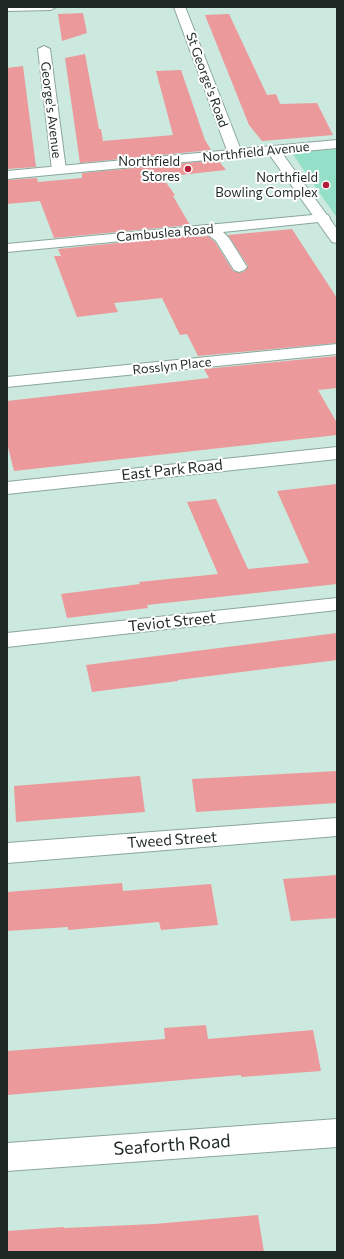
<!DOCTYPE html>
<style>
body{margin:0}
#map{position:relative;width:344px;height:1259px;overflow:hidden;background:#cce9df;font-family:Commissioner,sans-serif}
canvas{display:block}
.frame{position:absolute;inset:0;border:8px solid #1e2925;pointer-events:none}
</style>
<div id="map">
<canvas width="344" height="1259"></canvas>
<div class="frame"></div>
</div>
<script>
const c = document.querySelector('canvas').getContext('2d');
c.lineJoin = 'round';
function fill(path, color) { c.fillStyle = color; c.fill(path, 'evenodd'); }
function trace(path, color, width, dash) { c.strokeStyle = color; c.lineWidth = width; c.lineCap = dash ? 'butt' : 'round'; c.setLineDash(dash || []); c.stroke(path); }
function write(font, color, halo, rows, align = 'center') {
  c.font = font + ' Commissioner,sans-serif'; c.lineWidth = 4; c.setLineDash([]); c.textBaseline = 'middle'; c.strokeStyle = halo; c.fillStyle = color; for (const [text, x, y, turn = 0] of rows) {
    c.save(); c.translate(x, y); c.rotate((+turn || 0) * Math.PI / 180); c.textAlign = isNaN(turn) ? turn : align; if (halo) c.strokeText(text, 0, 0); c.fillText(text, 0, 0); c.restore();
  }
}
fill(new Path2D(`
 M 337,149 L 337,218 L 292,153 Z`), '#94dfc7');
fill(new Path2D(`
 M 83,13 L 87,33 L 62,41 L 58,14 Z
 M 229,14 L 267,95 L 276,94 L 280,104 L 317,103 L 333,135 L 262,141 L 249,125 L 205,15 Z
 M 85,54 L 99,129 L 101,129 L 103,141 L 173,135 L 156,71 L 181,70 L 205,140 L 211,150 L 80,163 L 65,58 Z
 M 23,66 L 36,167 L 7,169 L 7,144 L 8,143 L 7,68 Z
 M 218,160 L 226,170 L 162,177 L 175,195 L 173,196 L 190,225 L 54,238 L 40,201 L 7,204 L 7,180 L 37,178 L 38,182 L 82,178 L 82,173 Z
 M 292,229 L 337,298 L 337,343 L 198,356 L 187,334 L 180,335 L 162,298 L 114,303 L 118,312 L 77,317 L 54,256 L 61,256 L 58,249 L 196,235 L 197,237 L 208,236 L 215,242 L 233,271 L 240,273 L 245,271 L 248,266 L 228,235 Z
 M 337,356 L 337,388 L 318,390 L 337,423 L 337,435 L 14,471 L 7,443 L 7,401 L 209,378 L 204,369 Z
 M 337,484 L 337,584 L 147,605 L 142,590 L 148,608 L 67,618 L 61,594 L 140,584 L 139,582 L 218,574 L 187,502 L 216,499 L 248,569 L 309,563 L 277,491 Z
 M 337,633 L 337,660 L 178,680 L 178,681 L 92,692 L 86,665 Z
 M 337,771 L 337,803 L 196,812 L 192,779 Z
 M 140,776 L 145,812 L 16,822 L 14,786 Z
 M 337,875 L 337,918 L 291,921 L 283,879 Z
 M 122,883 L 123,891 L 211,884 L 218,925 L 161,930 L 159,922 L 68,930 L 68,927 L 7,931 L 7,892 Z
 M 206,1025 L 208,1039 L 313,1030 L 321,1071 L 241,1077 L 241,1075 L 7,1095 L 7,1051 L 165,1039 L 164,1028 Z
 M 258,1215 L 264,1252 L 7,1252 L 7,1231 L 64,1227 L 64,1228 L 154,1224 Z`), '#eb999a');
const street = new Path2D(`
 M 7,7 L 56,7 L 51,10 L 7,11 Z
 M 174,7 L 185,7 L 186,9 L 242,153 L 240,156 L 230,156 L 228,153 Z
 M 44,46 L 50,49 L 66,170 L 64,173 L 54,173 L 52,170 L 38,49 Z
 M 323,214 L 328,215 L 330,218 L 328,221 L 223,232 L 229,238 L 247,267 L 244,270 L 239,272 L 234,270 L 216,241 L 206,233 L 7,252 L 7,244 Z
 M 337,344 L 337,354 L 7,387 L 7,377 Z
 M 337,447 L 337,459 L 7,494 L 7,482 Z
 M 337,598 L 337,610 L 7,647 L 7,633 Z
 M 337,818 L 337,836 L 7,863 L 7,843 Z
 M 337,1119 L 337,1147 L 7,1171 L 7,1143 Z`);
const secondary = new Path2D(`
 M 337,140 L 337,148 L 282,153 L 337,229 L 337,243 L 332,242 L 269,154 L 7,179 L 7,171 Z`);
trace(street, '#8aa69d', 2);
trace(secondary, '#8aa69d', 2);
fill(street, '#fff');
fill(secondary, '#fff');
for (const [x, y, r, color] of [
 [188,169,4,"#b11e37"],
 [326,185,4,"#b11e37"]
]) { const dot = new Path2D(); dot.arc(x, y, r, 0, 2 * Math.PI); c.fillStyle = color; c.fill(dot); trace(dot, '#fff', 1.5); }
write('13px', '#1e2925', '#fff', [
 ["St George's Road",207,80,70],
 ["George's Avenue",51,110,83],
 ["Northfield Avenue",256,152,-6],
 ["Cambuslea Road",165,233,-5],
 ["Rosslyn Place",172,366,-6]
]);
write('13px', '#1e2925', '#fff', [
 ["Northfield",180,162],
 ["Stores",180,177],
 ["Northfield",318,178],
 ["Bowling Complex",318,193]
], 'right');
write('15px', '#1e2925', '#fff', [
 ["East Park Road",172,470,-6],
 ["Teviot Street",172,622,-6],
 ["Tweed Street",172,840,-4]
]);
write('18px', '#1e2925', '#fff', [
 ["Seaforth Road",172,1145,-4]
]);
</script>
